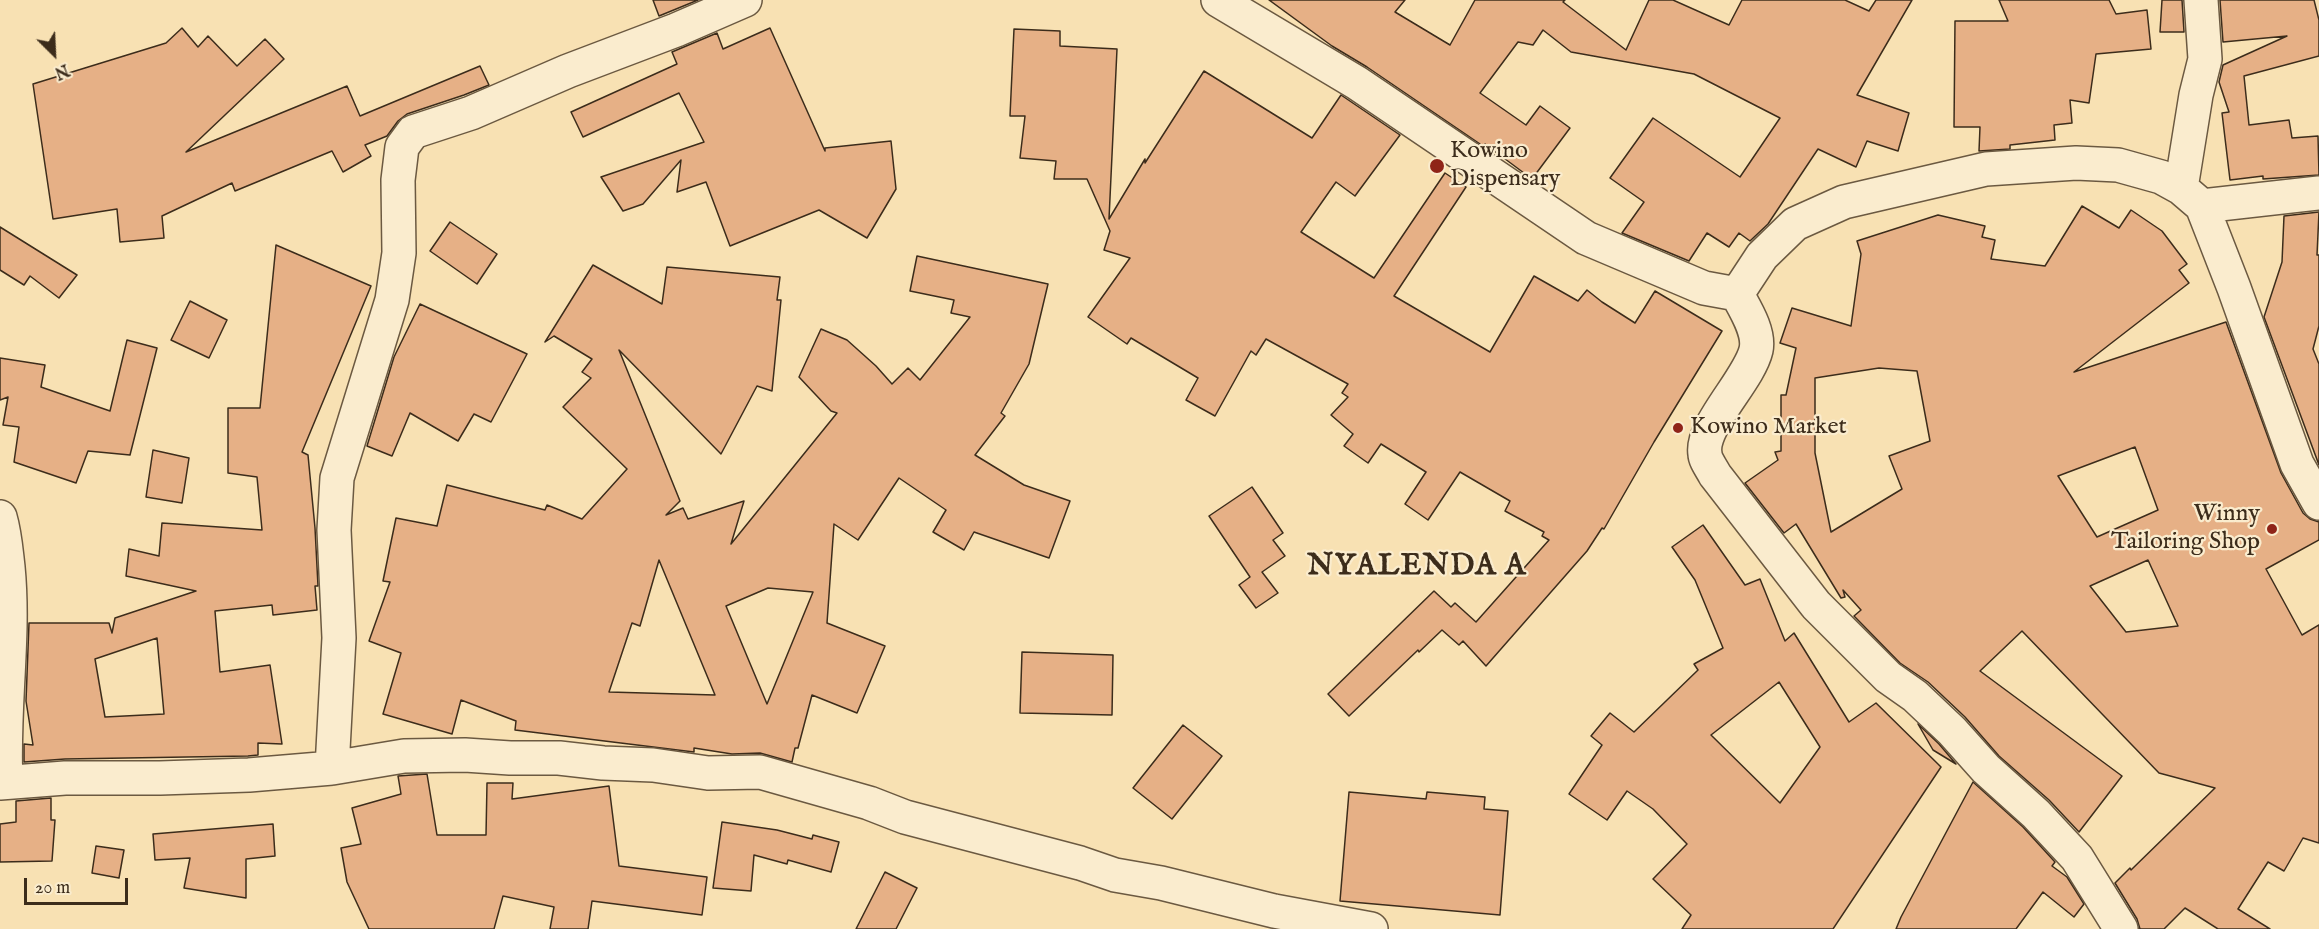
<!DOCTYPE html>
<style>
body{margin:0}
#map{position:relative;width:2319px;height:929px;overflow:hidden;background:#f8e1b3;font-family:"IM FELL English",serif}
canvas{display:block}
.north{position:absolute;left:24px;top:24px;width:60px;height:60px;-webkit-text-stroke:4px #faecce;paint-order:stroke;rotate:156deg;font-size:16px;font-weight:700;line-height:24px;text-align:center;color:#3c2c1b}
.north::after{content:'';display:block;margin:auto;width:21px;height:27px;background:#3c2c1b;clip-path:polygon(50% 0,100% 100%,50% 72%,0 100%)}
.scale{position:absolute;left:24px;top:878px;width:104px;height:27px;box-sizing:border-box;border:3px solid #3c2c1b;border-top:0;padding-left:8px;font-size:18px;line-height:21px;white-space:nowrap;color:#3c2c1b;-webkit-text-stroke:4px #faecce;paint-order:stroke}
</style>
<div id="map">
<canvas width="2319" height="929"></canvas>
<div class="north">N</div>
<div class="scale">20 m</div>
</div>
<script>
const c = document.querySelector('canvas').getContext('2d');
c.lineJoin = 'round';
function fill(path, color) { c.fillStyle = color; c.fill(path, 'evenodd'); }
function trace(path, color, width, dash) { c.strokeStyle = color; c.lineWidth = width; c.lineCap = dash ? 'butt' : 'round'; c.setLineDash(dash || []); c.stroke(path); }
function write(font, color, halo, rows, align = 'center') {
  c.font = font + ' "IM FELL English",serif'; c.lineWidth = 4.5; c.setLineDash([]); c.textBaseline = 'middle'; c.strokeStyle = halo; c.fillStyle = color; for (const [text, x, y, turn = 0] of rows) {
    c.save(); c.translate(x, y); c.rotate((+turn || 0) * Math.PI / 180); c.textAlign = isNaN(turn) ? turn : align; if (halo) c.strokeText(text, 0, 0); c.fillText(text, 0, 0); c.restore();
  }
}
const building = new Path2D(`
 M 653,0 L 698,0 L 659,16 Z
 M 1269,0 L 1405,0 L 1395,12 L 1450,45 L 1475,0 L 1565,0 L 1563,2 L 1626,50 L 1649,0 L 1673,0 L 1729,25 L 1742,0 L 1845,0 L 1869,11 L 1876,0 L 1912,0 L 1857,95 L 1909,113 L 1898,151 L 1867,141 L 1856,167 L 1818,149 L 1768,224 L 1750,241 L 1739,233 L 1729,247 L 1707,233 L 1689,261 L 1622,233 L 1644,202 L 1610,178 L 1653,118 L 1740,177 L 1780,118 L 1694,74 L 1571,52 L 1543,30 L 1533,45 L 1518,42 L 1480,93 L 1526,125 L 1540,106 L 1570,128 L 1532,179 L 1485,144 L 1483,146 L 1367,67 L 1332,46 Z
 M 1999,0 L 2109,0 L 2116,14 L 2147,10 L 2151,49 L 2096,54 L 2089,103 L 2070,100 L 2072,123 L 2054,125 L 2055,140 L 2010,145 L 2010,149 L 1979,151 L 1980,127 L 1954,127 L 1955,21 L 2008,21 Z
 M 2162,0 L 2182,0 L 2184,32 L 2160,32 Z
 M 2220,0 L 2314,0 L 2319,20 L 2319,56 L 2244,76 L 2249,125 L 2289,120 L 2292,138 L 2318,136 L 2319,175 L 2263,179 L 2263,176 L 2230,180 L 2222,113 L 2229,112 L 2219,82 L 2223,65 L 2287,36 L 2223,42 Z
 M 182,28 L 198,47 L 208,36 L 237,66 L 265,39 L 284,59 L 186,152 L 347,86 L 360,116 L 480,66 L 489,85 L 464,95 L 407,114 L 398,121 L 387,136 L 365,145 L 371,156 L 343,172 L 332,151 L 235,191 L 232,183 L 162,216 L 164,238 L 120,242 L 117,209 L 53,219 L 33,84 L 166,43 Z
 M 770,28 L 825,151 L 825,148 L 891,141 L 896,189 L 867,238 L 819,210 L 730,246 L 706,182 L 677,192 L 681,160 L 643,204 L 623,211 L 601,177 L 704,142 L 679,93 L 583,137 L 571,112 L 677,64 L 672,52 L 717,33 L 723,49 Z
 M 1014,29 L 1060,31 L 1060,46 L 1117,49 L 1109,219 L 1145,159 L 1145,163 L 1204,71 L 1312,138 L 1341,95 L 1400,135 L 1355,196 L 1336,182 L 1301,232 L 1374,278 L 1445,173 L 1466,187 L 1394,296 L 1490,352 L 1534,276 L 1578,301 L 1587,290 L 1602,302 L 1635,323 L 1655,291 L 1722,331 L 1654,442 L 1604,529 L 1602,528 L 1587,551 L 1486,666 L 1463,641 L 1459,645 L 1442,630 L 1419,652 L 1418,650 L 1349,716 L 1328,694 L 1434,591 L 1451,607 L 1455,603 L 1476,622 L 1549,540 L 1542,536 L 1544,532 L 1505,511 L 1510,501 L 1460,472 L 1428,520 L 1405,504 L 1426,472 L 1381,444 L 1368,463 L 1344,446 L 1353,434 L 1331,415 L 1348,397 L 1342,393 L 1348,384 L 1266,339 L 1256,355 L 1251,351 L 1215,416 L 1186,400 L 1198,378 L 1131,338 L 1127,344 L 1088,317 L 1130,258 L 1104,250 L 1110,231 L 1087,179 L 1054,179 L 1056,161 L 1020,158 L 1025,116 L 1010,116 Z
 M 2082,206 L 2119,228 L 2131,210 L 2162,231 L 2187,264 L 2179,270 L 2189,283 L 2074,372 L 2226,322 L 2281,473 L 2303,513 L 2310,519 L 2319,522 L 2319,540 L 2266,569 L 2302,635 L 2319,625 L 2319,843 L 2303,838 L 2284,871 L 2268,862 L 2238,909 L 2270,929 L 2218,929 L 2185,908 L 2164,929 L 2140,929 L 2137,919 L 2115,883 L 2130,868 L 2131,870 L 2215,788 L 2159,773 L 2022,631 L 1980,671 L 2122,776 L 2079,832 L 2049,800 L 1999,756 L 1965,717 L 1928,682 L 1900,663 L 1854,616 L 1861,610 L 1843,590 L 1845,597 L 1841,598 L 1796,524 L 1784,533 L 1745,483 L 1778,460 L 1775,452 L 1781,451 L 1781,395 L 1786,395 L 1796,348 L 1780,343 L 1792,308 L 1851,326 L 1861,254 L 1857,241 L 1938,215 L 1985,226 L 1982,237 L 1995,240 L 1991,259 L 2045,266 ZM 1879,368 L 1917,371 L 1930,441 L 1889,456 L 1902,489 L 1831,532 L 1815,453 L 1815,378 ZM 2135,447 L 2158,510 L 2097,537 L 2058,476 ZM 2148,560 L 2178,626 L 2126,632 L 2090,586 Z
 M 2319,212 L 2317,255 L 2319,255 L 2319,326 L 2313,349 L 2319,364 L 2319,465 L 2264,317 L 2282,262 L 2284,216 Z
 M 450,222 L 497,254 L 477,284 L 430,251 Z
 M 0,227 L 77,275 L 59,298 L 30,276 L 24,285 L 0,270 Z
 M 276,245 L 371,286 L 302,452 L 308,455 L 315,528 L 318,586 L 315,586 L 317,610 L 273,615 L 272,605 L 215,611 L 220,672 L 270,665 L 282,744 L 258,743 L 258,755 L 248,756 L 65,759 L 24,762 L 24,744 L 33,745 L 26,701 L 29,623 L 109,623 L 112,633 L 115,618 L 196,591 L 126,576 L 129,549 L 159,556 L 162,523 L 262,530 L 257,477 L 228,473 L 228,408 L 260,408 ZM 157,638 L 164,714 L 105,717 L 95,659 Z
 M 917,256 L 1048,284 L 1029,364 L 1001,413 L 1005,416 L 975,455 L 1024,485 L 1070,501 L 1049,558 L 974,532 L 964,550 L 933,532 L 946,510 L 899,478 L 858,540 L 834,524 L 827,623 L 885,646 L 857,713 L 812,695 L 798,748 L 795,748 L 792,762 L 760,753 L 732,754 L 694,748 L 694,752 L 515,730 L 516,721 L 461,700 L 452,734 L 383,714 L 401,653 L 369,641 L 390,582 L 383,581 L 396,518 L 437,526 L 447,485 L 545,510 L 547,505 L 582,519 L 627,469 L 563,407 L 591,378 L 582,372 L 592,359 L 554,336 L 545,342 L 593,265 L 662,304 L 667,267 L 780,277 L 777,300 L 781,300 L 772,391 L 757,386 L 721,454 L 619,350 L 680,501 L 666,515 L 683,508 L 688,519 L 744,501 L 731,544 L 837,413 L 831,411 L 799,377 L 821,329 L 847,340 L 876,366 L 892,384 L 908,368 L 920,380 L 970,317 L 951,313 L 954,300 L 910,291 ZM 659,560 L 715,695 L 609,692 L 632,623 L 640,626 ZM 768,588 L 813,592 L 767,704 L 726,606 Z
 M 190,301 L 227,320 L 209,358 L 171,340 Z
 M 420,304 L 527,354 L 491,422 L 474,414 L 458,441 L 410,413 L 392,456 L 367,446 L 394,357 Z
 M 127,340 L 157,348 L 130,455 L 88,451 L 76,483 L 14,462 L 19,427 L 3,425 L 8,397 L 0,400 L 0,358 L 45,365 L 41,387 L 110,411 Z
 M 153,450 L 189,458 L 182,503 L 146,497 Z
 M 1252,487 L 1283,533 L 1273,540 L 1285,556 L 1262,572 L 1278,593 L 1256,608 L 1239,585 L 1250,577 L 1209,516 Z
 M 1703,525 L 1745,585 L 1760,579 L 1785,641 L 1794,633 L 1849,722 L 1876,703 L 1941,767 L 1833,929 L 1682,929 L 1691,915 L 1653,879 L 1687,844 L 1653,809 L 1627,791 L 1607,820 L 1569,794 L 1602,745 L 1591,736 L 1610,713 L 1634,732 L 1698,670 L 1694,664 L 1723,648 L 1695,580 L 1672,547 ZM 1779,682 L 1820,747 L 1780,803 L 1711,735 Z
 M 1022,652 L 1113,655 L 1112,715 L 1020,713 Z
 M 1918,724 L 1939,744 L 1956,764 L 1933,750 Z
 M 1183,725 L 1222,756 L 1172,819 L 1133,788 Z
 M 427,774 L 437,835 L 486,835 L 487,783 L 513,783 L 512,799 L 609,786 L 619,866 L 707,877 L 702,915 L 592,901 L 588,929 L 550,929 L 554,907 L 503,896 L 494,929 L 369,929 L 347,882 L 341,848 L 361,844 L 352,808 L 401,794 L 398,776 Z
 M 1973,782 L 2023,827 L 2055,862 L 2052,866 L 2067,877 L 2084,904 L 2074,917 L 2043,892 L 2016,929 L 1896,929 L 1901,917 Z
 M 1349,792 L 1426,799 L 1427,792 L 1485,797 L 1484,809 L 1508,811 L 1500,915 L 1340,901 Z
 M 51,798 L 51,820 L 55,820 L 52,861 L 0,862 L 0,824 L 16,822 L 16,801 Z
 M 722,822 L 777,830 L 812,839 L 813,835 L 839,842 L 831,872 L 788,860 L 787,864 L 754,855 L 751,891 L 713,888 Z
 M 273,824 L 275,856 L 246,859 L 246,898 L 184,888 L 190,858 L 155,860 L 153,834 Z
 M 96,846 L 124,850 L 119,878 L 92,873 Z
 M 885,872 L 917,888 L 896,929 L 856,929 Z`);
fill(building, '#e6b086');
trace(building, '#3c2c1b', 1.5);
const street = new Path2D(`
 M 1218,0 L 1357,83 L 1586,238 L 1704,288 L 1737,294 C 1745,309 1760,332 1756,350 C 1749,380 1700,426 1705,454 C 1705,460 1712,469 1715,475 L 1816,605 L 1888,677 L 1915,696 L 1952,731 L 1986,769 L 2036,814 L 2077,858 L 2121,929
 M 2181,188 L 2196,95 L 2205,59 L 2201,0
 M 2202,206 L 2319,193
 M 1737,294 L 1762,256 L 1795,224 L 1844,202 L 1986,169 L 2076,163 L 2118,165 L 2161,177 L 2181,188 L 2202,206 L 2234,288 L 2297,464 L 2319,503
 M 0,517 C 5,534 6,550 8,567 C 15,639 2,710 6,782
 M 332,768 L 339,638 L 334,530 L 337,478 L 392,300 L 399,253 L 398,180 L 402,147 L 413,132 L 471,113 L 568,71 L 676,30 L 745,0
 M 0,783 L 65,778 L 160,778 L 249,775 L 332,768 L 404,756 L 465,755 L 510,758 L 559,758 L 603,763 L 653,765 L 708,773 L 760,772 L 869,803 L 905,817 L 1080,863 L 1115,875 L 1161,883 L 1274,911 L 1371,929`);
trace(street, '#6b5941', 36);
trace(street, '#faecce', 33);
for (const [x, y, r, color] of [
 [1437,166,8,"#8f2418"],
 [1678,428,6,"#8f2418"],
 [2272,529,6,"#8f2418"]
]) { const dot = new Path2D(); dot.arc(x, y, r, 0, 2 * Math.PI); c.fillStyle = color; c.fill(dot); trace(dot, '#faecce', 2); }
write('24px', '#3c2c1b', '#faecce', [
 ["Kowino",1450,152],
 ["Dispensary",1450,180],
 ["Kowino Market",1690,428],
 ["Winny",2260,515,"right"],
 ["Tailoring Shop",2260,543,"right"]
], 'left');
c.letterSpacing = '1.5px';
write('bold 30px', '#3c2c1b', '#faecce', [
 ["NYALENDA A",1417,568]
]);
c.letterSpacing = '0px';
</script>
